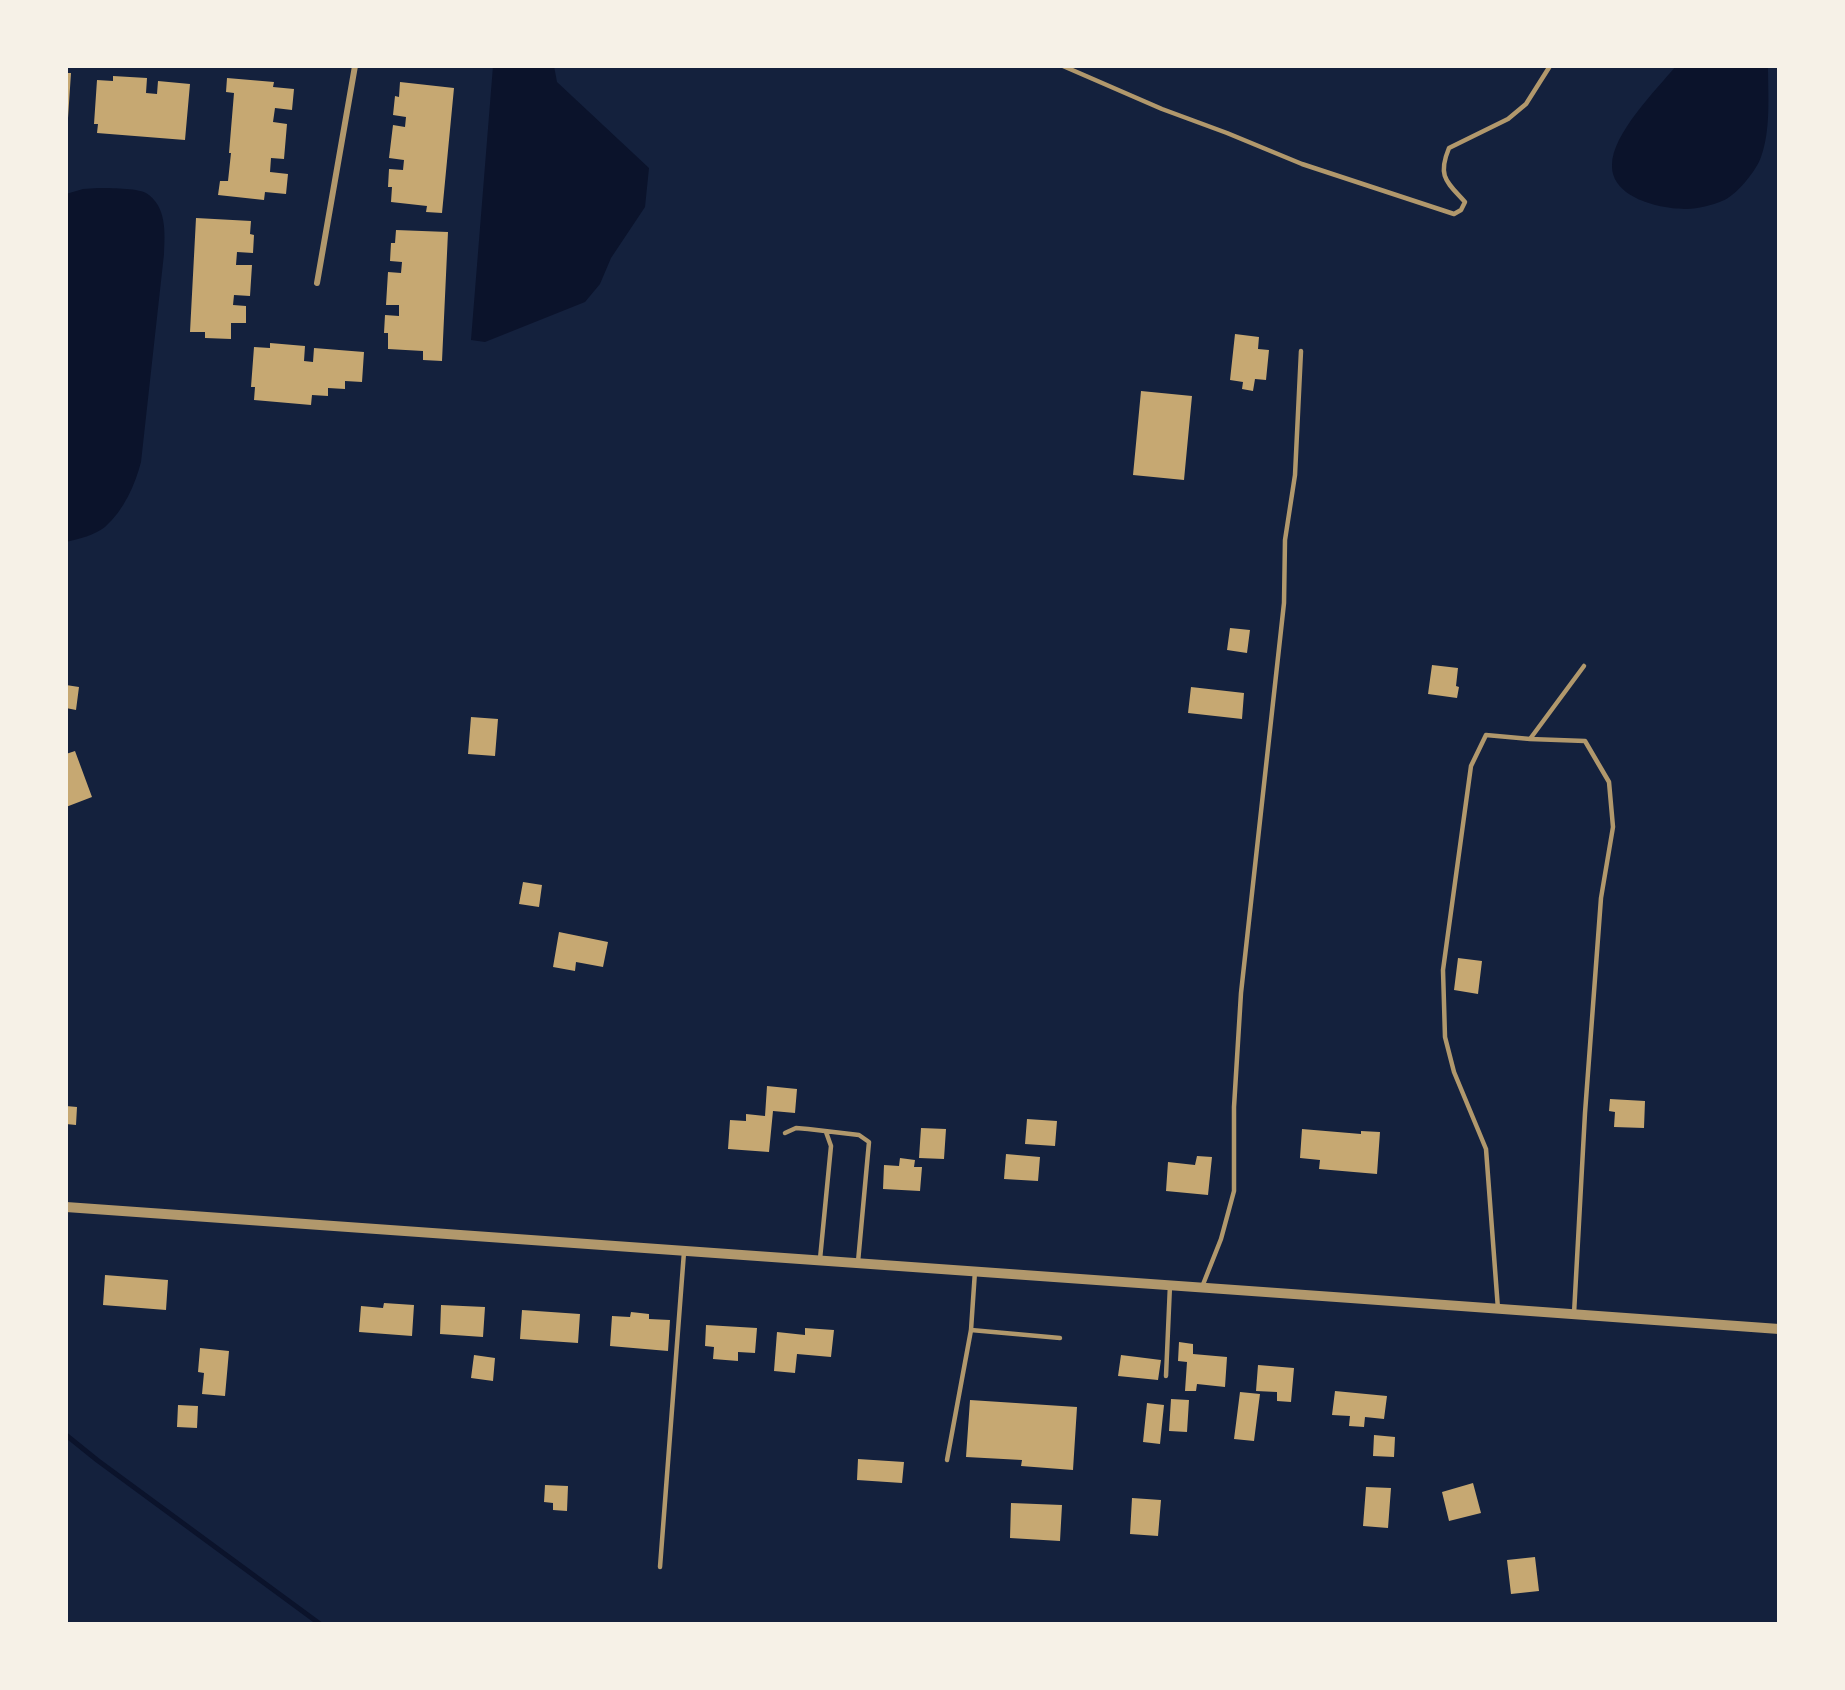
<!DOCTYPE html>
<style>
body{margin:0}
#map{position:relative;width:1845px;height:1690px;overflow:hidden;background:#14213d;font-family:Cabin,sans-serif}
canvas{display:block}
.frame{position:absolute;inset:0;border:68px solid #f6f1e7;pointer-events:none}
</style>
<div id="map">
<canvas width="1845" height="1690"></canvas>
<div class="frame"></div>
</div>
<script>
const c = document.querySelector('canvas').getContext('2d');
c.lineJoin = 'round';
function fill(path, color) { c.fillStyle = color; c.fill(path, 'evenodd'); }
function trace(path, color, width, dash) { c.strokeStyle = color; c.lineWidth = width; c.lineCap = dash ? 'butt' : 'round'; c.setLineDash(dash || []); c.stroke(path); }
fill(new Path2D(`
 M 493,66 L 554,66 L 557,82 L 649,168 L 645,207 L 611,258 L 600,284 L 585,302 L 485,342 L 471,340 Z
 M 1676,66 L 1768,66 C 1768,96 1771,129 1761,157 C 1757,170 1735,197 1722,201 C 1713,205 1697,209 1687,209 C 1660,209 1611,198 1612,165 C 1612,134 1656,90 1676,66 Z
 M 98,188 C 110,188 136,188 146,193 C 167,206 165,233 164,254 L 141,462 C 135,485 124,510 105,527 C 95,535 79,539 66,542 L 66,194 L 83,189 Z`), '#0b132b');
trace(new Path2D(`
 M 66,1435 L 97,1460 L 320,1624`), '#0b132b', 5);
fill(new Path2D(`
 M 66,73 L 71,73 L 68,118 L 66,118 Z
 M 113,76 L 147,78 L 146,93 L 157,94 L 158,81 L 190,84 L 185,140 L 97,133 L 98,124 L 94,124 L 97,80 L 113,81 Z
 M 227,78 L 274,82 L 273,87 L 294,89 L 292,110 L 275,108 L 273,122 L 287,124 L 284,159 L 271,158 L 270,172 L 288,174 L 286,194 L 265,192 L 264,200 L 218,195 L 220,181 L 228,181 L 231,153 L 229,153 L 234,93 L 226,92 Z
 M 400,82 L 454,88 L 442,213 L 426,212 L 427,206 L 391,202 L 392,187 L 388,187 L 389,169 L 403,170 L 404,160 L 389,158 L 393,125 L 405,127 L 406,117 L 393,115 L 395,96 L 399,97 Z
 M 196,218 L 251,221 L 250,234 L 254,235 L 253,253 L 237,252 L 236,265 L 252,265 L 250,296 L 234,295 L 233,305 L 246,306 L 246,323 L 231,323 L 231,339 L 205,338 L 205,332 L 190,332 Z
 M 396,230 L 448,232 L 442,361 L 423,360 L 423,351 L 388,349 L 388,333 L 384,333 L 385,315 L 399,316 L 399,305 L 386,305 L 388,272 L 401,273 L 402,262 L 390,261 L 391,243 L 395,243 Z
 M 1235,334 L 1259,337 L 1258,349 L 1269,350 L 1266,380 L 1255,379 L 1253,391 L 1242,389 L 1243,382 L 1230,380 Z
 M 270,343 L 305,346 L 304,361 L 313,362 L 314,348 L 364,352 L 362,382 L 345,381 L 345,389 L 328,388 L 328,396 L 312,395 L 311,405 L 254,400 L 255,387 L 251,387 L 254,347 L 270,348 Z
 M 1141,391 L 1192,396 L 1184,480 L 1133,475 Z
 M 1230,628 L 1250,630 L 1247,653 L 1227,650 Z
 M 1432,665 L 1458,668 L 1456,686 L 1459,687 L 1457,698 L 1428,694 Z
 M 66,685 L 79,687 L 76,710 L 66,708 Z
 M 1191,687 L 1244,693 L 1242,719 L 1188,713 Z
 M 471,717 L 498,719 L 495,756 L 468,754 Z
 M 75,751 L 92,797 L 66,807 L 66,754 Z
 M 523,882 L 542,885 L 539,907 L 519,904 Z
 M 559,932 L 608,942 L 603,967 L 576,962 L 575,971 L 553,967 Z
 M 1458,958 L 1482,961 L 1478,994 L 1454,990 Z
 M 767,1086 L 797,1089 L 795,1113 L 773,1111 L 769,1152 L 728,1149 L 730,1120 L 746,1121 L 746,1114 L 765,1116 Z
 M 1610,1099 L 1645,1101 L 1644,1128 L 1614,1127 L 1615,1112 L 1609,1111 Z
 M 66,1106 L 77,1107 L 76,1125 L 66,1124 Z
 M 1027,1119 L 1057,1121 L 1055,1146 L 1025,1144 Z
 M 921,1128 L 946,1129 L 944,1159 L 919,1158 Z
 M 1302,1129 L 1361,1134 L 1361,1131 L 1380,1132 L 1377,1174 L 1319,1169 L 1320,1160 L 1300,1158 Z
 M 1006,1154 L 1040,1157 L 1038,1181 L 1004,1179 Z
 M 1197,1156 L 1212,1157 L 1208,1195 L 1166,1191 L 1168,1162 L 1195,1165 Z
 M 900,1158 L 915,1160 L 914,1167 L 922,1167 L 920,1191 L 883,1189 L 884,1165 L 899,1166 Z
 M 105,1275 L 168,1280 L 166,1310 L 103,1305 Z
 M 384,1303 L 414,1305 L 412,1336 L 359,1332 L 361,1306 L 383,1308 Z
 M 441,1305 L 485,1307 L 483,1337 L 440,1334 Z
 M 522,1310 L 580,1314 L 578,1343 L 520,1339 Z
 M 631,1312 L 649,1314 L 649,1319 L 670,1320 L 668,1351 L 610,1346 L 612,1316 L 630,1317 Z
 M 706,1325 L 757,1328 L 755,1353 L 738,1352 L 738,1361 L 713,1359 L 714,1347 L 705,1346 Z
 M 805,1328 L 834,1330 L 831,1357 L 797,1354 L 795,1373 L 774,1371 L 777,1332 L 805,1335 Z
 M 1179,1342 L 1193,1344 L 1193,1354 L 1227,1357 L 1225,1387 L 1197,1384 L 1196,1391 L 1185,1391 L 1187,1362 L 1178,1361 Z
 M 200,1348 L 229,1351 L 225,1396 L 202,1394 L 204,1373 L 198,1372 Z
 M 474,1355 L 495,1358 L 493,1381 L 471,1378 Z
 M 1121,1355 L 1161,1360 L 1158,1380 L 1118,1376 Z
 M 1258,1365 L 1294,1368 L 1291,1402 L 1277,1401 L 1277,1392 L 1256,1391 Z
 M 1335,1391 L 1387,1396 L 1384,1419 L 1365,1417 L 1364,1427 L 1349,1426 L 1350,1416 L 1332,1415 Z
 M 1240,1392 L 1260,1394 L 1254,1441 L 1234,1439 Z
 M 1171,1399 L 1189,1400 L 1187,1432 L 1169,1431 Z
 M 970,1400 L 1077,1407 L 1073,1470 L 1021,1466 L 1022,1460 L 966,1457 Z
 M 1147,1403 L 1164,1405 L 1160,1444 L 1143,1442 Z
 M 178,1405 L 198,1406 L 197,1428 L 177,1427 Z
 M 1374,1435 L 1395,1437 L 1394,1457 L 1373,1456 Z
 M 858,1459 L 904,1462 L 902,1483 L 857,1480 Z
 M 1473,1483 L 1481,1513 L 1449,1521 L 1442,1492 Z
 M 545,1485 L 568,1486 L 567,1511 L 553,1510 L 553,1503 L 544,1502 Z
 M 1366,1487 L 1391,1488 L 1388,1528 L 1363,1526 Z
 M 1132,1498 L 1161,1500 L 1158,1536 L 1130,1534 Z
 M 1011,1503 L 1062,1505 L 1060,1541 L 1010,1538 Z
 M 1535,1557 L 1539,1591 L 1511,1594 L 1507,1560 Z`), '#c6a872');
trace(new Path2D(`
 M 1063,66 L 1162,109 L 1227,133 L 1302,164 L 1454,214 L 1461,210 L 1465,202 C 1447,182 1437,177 1449,148 L 1508,119 L 1526,104 L 1550,66
 M 1530,739 L 1585,741 L 1609,782 L 1613,827 L 1601,898 L 1585,1113 L 1574,1314
 M 785,1133 L 796,1128 L 808,1129 L 859,1135 L 869,1142 L 858,1262
 M 820,1259 L 831,1146 L 826,1132
 M 975,1271 L 971,1330 L 1060,1338
 M 1202,1287 L 1221,1239 L 1234,1191 L 1234,1107 L 1241,993 L 1284,603 L 1285,540 L 1295,475 L 1301,351
 M 1498,1309 L 1486,1149 L 1454,1072 L 1445,1037 L 1443,970 L 1471,766 L 1486,735 L 1530,739 L 1584,666
 M 1166,1376 L 1170,1285
 M 947,1460 L 971,1330
 M 660,1567 L 684,1252`), '#b1986c', 4.5);
trace(new Path2D(`
 M 317,283 L 355,66`), '#b1986c', 6);
trace(new Path2D(`
 M 66,1207 C 637,1246 1208,1288 1779,1329`), '#b1986c', 10);
</script>
